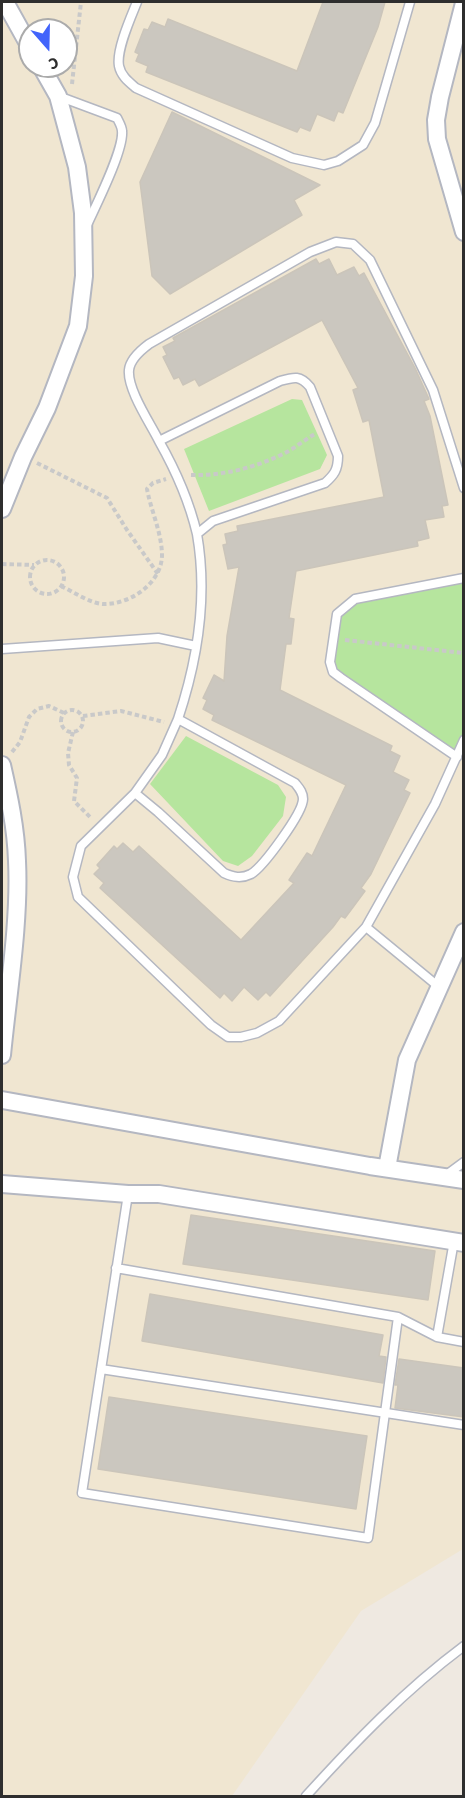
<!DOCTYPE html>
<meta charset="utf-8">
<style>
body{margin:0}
#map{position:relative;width:465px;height:1798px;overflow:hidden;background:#efe9e1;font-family:"Source Sans 3",sans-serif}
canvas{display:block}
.frame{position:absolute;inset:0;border:3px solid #2e2e2e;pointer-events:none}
.north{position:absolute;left:18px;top:18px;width:60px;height:60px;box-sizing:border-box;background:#fff;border:2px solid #ababab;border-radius:50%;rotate:160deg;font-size:16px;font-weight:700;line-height:24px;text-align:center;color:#2e2e2e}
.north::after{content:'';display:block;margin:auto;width:21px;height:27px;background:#4264fb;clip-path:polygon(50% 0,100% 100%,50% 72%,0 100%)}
</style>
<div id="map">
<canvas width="465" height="1798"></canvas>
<div class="frame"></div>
<div class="north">С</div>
</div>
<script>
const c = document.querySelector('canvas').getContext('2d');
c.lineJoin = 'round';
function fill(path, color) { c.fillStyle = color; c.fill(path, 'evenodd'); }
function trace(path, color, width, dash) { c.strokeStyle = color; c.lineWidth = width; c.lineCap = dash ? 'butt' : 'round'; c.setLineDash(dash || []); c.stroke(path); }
fill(new Path2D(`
 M 2,2 L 463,2 L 463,1549 L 361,1611 L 232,1796 L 2,1796 ZM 30,30 L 66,30 L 66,66 L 30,66 Z`), '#f0e6d1');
fill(new Path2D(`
 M 292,399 L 302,400 L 327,455 L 320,469 L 209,511 L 184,449 Z
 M 463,578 L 464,740 L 457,757 L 333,672 L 337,614 L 355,599 Z
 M 186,736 L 278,785 L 286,797 L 283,816 L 252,856 L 238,866 L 223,861 L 150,784 Z`), '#b6e59e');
const building = new Path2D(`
 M 323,2 L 385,2 L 378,27 L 343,113 L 338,111 L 334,121 L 317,114 L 310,131 L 300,127 L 297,132 L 146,72 L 148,66 L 136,61 L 139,54 L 135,52 L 144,29 L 148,30 L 152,22 L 165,27 L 168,19 L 297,71 Z
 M 172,112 L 320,185 L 294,200 L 302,215 L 170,294 L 152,276 L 140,182 Z
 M 316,259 L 319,264 L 329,259 L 337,275 L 354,267 L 359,276 L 364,273 L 415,368 L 429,399 L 424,401 L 430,416 L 448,505 L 442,506 L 444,517 L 425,520 L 429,538 L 417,541 L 418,546 L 296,571 L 289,618 L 294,619 L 291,644 L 286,644 L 280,690 L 392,746 L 390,751 L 400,756 L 393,772 L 409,780 L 404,790 L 410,793 L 371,874 L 361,888 L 365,891 L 345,918 L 341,916 L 333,927 L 270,996 L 266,992 L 258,1000 L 244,987 L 232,1001 L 224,993 L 220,998 L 100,888 L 104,883 L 94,874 L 100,868 L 97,865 L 114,846 L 117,849 L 123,843 L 133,852 L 139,846 L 241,940 L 294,883 L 289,880 L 307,853 L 312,856 L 346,785 L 212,720 L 214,715 L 203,709 L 207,700 L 203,698 L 214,675 L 224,681 L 227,636 L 239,567 L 228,569 L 223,545 L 227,544 L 225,534 L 238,531 L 237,526 L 384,497 L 369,420 L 363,422 L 353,390 L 358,388 L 322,320 L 199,386 L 195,379 L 183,385 L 179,377 L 174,379 L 163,357 L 167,355 L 163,347 L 175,341 L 173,338 Z
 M 191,1215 L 435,1251 L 428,1300 L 183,1264 Z
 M 150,1294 L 383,1335 L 379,1356 L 386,1357 L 383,1383 L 142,1341 Z
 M 399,1359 L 464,1368 L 464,1417 L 395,1408 L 398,1385 L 395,1385 Z
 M 109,1397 L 367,1436 L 356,1509 L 98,1469 Z`);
fill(building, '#cbc7bf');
trace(building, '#cbc5ba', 1.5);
const lane = new Path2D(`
 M 137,2 C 131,17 116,50 119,66 C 121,76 129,82 136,88 L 292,158 L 324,165 L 338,161 L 363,145 L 375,123 L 410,2
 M 58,96 L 117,118 C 119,122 122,127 122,131 C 124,150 96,205 87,225
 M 159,441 C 176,471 189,500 197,534
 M 2,649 L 158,638 L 196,646
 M 457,757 L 341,678 L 333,672 L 330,662 L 337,614 L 355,599 L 464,578
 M 135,793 L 162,755 L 178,719
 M 366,927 L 279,1021 L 257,1033 L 241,1037 L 228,1037 L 211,1025 L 78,897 L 73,877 L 81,846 L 135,793 L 158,812 L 224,873 C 233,877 241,879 251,874 C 263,867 303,813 303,799 C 303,792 299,788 295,783 L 178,719 C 198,659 208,597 197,534 L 213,521 L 325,483 C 334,475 338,470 338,456 L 310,387 C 300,375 294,377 280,381 L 159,441 C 150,423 127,389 129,370 C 130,359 141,350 149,344 L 310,252 L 336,242 L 353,244 L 370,260 L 433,390 L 464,488
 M 439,987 L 366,927 L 435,804 L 464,740
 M 445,1176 L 464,1162
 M 128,1194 L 82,1493 L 368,1538 L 398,1317
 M 116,1268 L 398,1317 L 437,1337 L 464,1342
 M 437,1337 L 454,1241
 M 101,1369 L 464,1425
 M 306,1796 C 355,1742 405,1690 464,1646`);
const street = new Path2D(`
 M 5,2 L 30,47
 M 464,3 L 440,97 L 436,120 L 437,139 L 464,232
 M 2,509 L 23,457 L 47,408 L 78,326 L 84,276 L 83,213 L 77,167 L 58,96 L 41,66
 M 2,765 C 9,796 16,828 17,861 C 20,922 8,993 2,1055
 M 2,1100 L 370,1166 L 464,1180
 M 387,1168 L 407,1060 L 464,932
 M 2,1184 L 128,1194 L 159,1194 L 464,1243`);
trace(lane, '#b4b7c1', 11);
trace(street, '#b4b7c1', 20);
trace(new Path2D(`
 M 72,84 L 81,2
 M 37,463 L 107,498 L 127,530 L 158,574
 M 191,475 C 222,476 254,468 283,454 C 294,449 304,440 315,434
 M30 577a17 17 0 1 1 34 0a17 17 0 1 1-34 0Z
 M 2,564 L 34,565
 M 61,586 C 74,592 89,603 103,604 C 129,605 161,584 162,556 C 162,533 151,511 147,489 L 153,483 L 166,479
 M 345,640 L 464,653
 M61 721a11 11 0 1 1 22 0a11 11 0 1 1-22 0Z
 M 83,716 L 121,711 L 164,722
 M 73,732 L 68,753 L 69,765 L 77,778 L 74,801 L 91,818
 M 12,752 L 20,742 L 29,717 L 37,709 L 49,706 L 64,713`), '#c9c9c9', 4, [4.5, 3]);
trace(lane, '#fff', 8);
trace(street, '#fff', 16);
</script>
